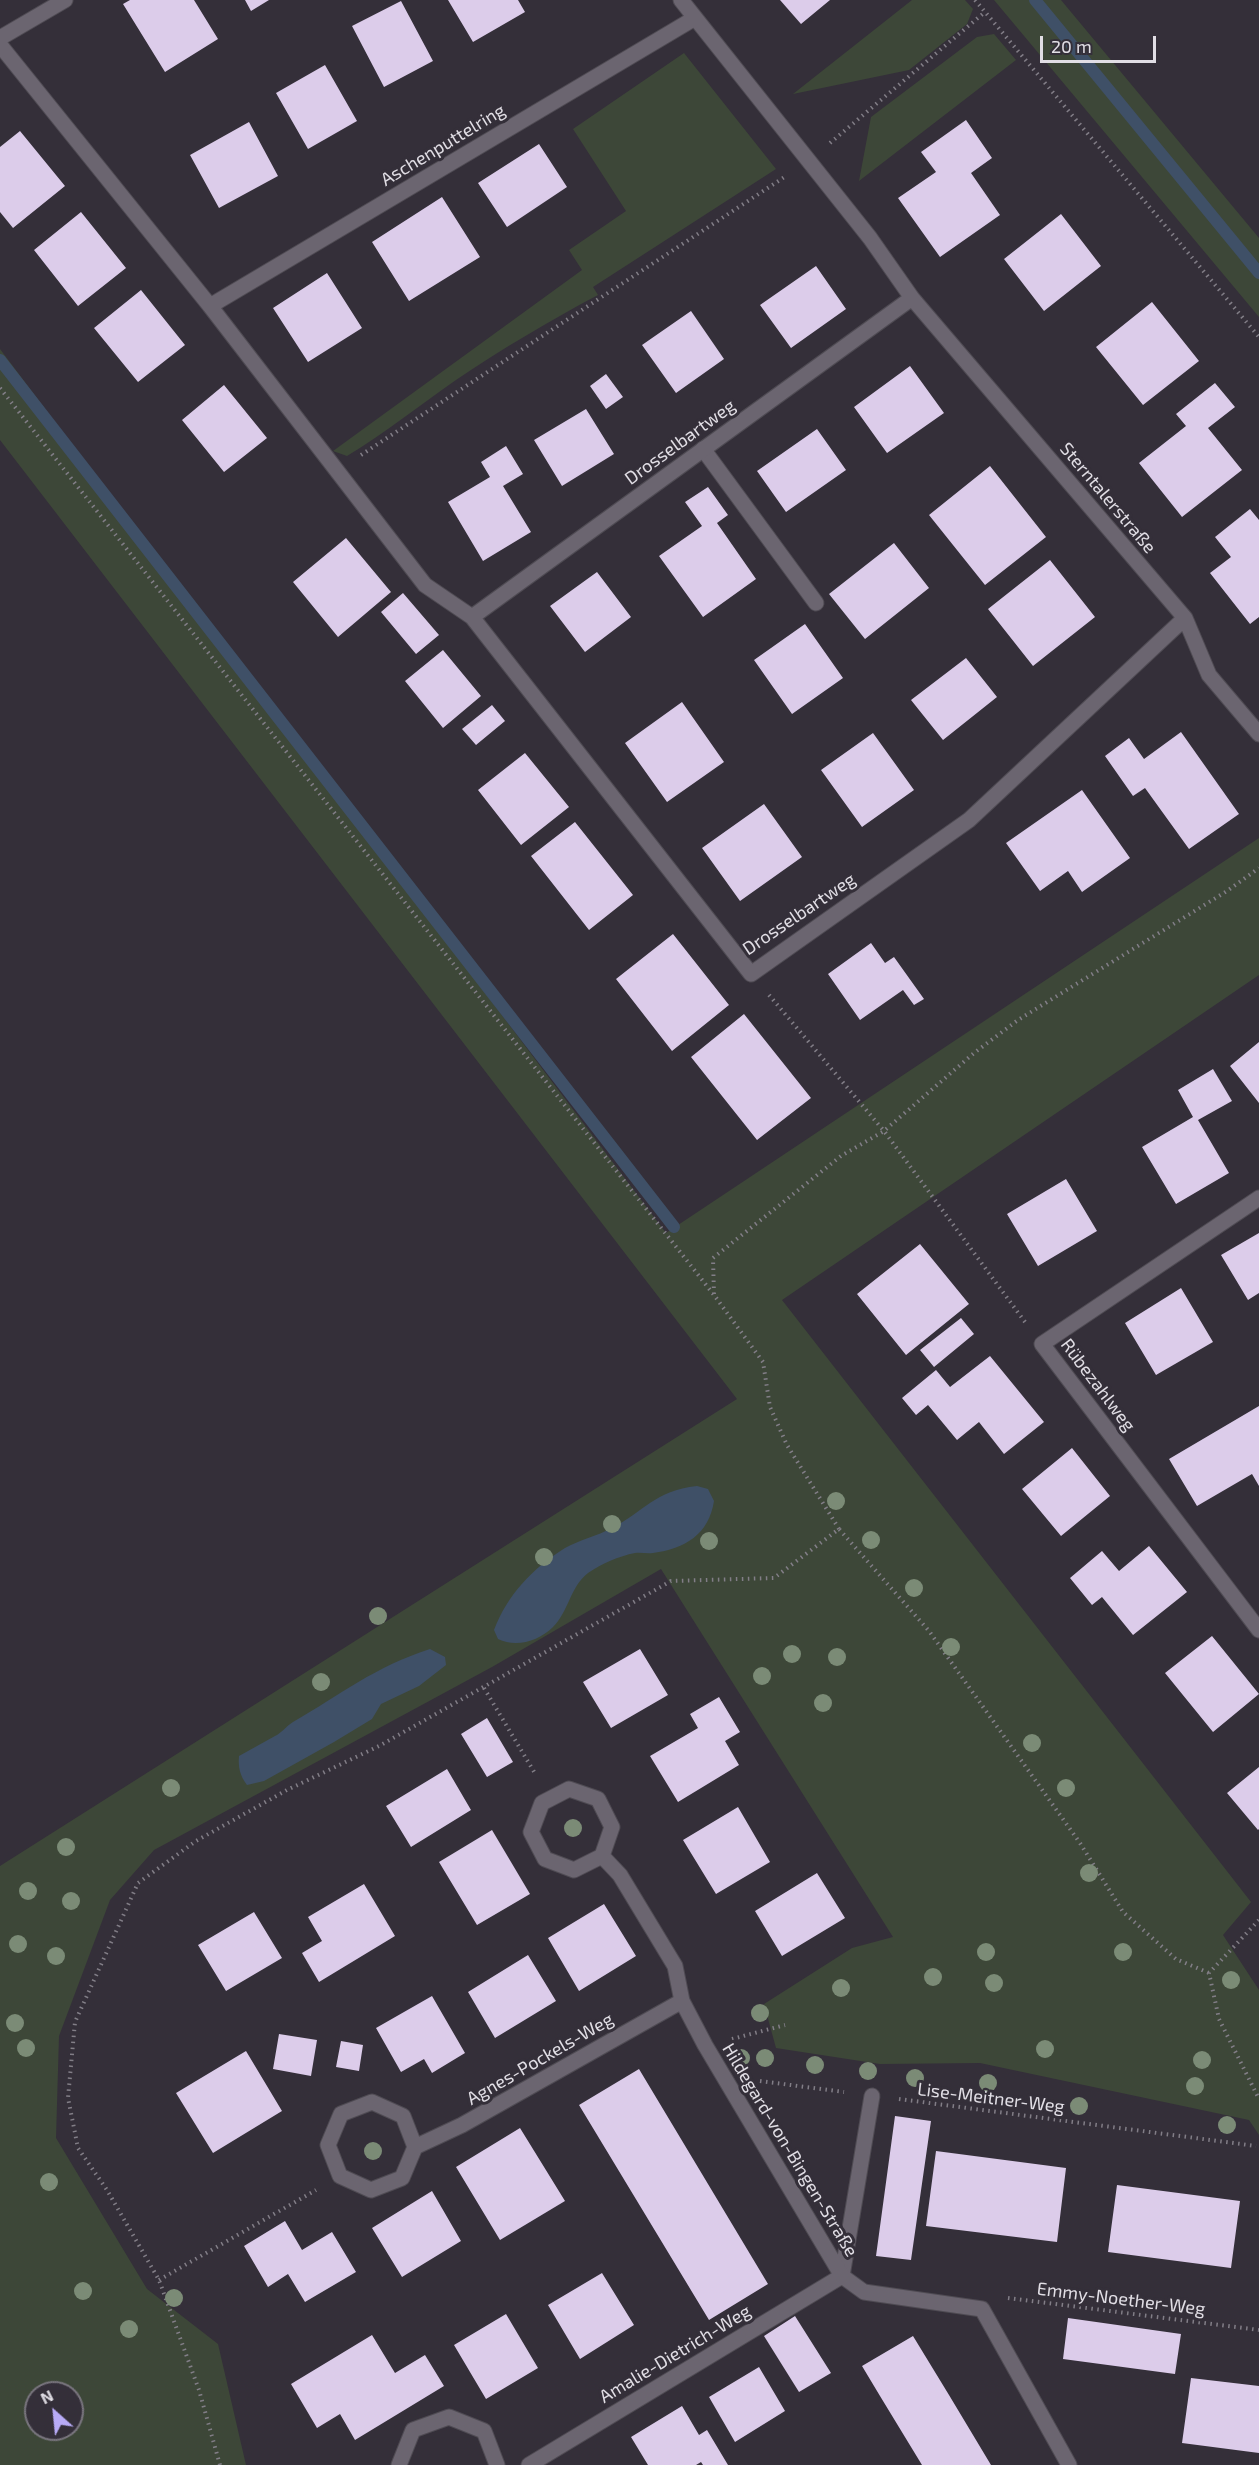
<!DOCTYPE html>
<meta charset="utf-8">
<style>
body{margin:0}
#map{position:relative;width:1259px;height:2465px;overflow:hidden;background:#342f39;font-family:"Exo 2",sans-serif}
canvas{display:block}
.north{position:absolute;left:24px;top:2381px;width:60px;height:60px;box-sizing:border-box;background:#342f39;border:2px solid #79757e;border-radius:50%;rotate:333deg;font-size:16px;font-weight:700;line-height:24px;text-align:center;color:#e1dee5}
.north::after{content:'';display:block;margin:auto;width:21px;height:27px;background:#b8abf7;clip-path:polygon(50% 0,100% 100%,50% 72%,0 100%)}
.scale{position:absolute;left:1040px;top:36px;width:116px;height:27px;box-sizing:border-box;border:3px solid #e1dee5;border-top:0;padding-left:8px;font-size:18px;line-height:21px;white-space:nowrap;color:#e1dee5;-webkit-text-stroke:4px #342f39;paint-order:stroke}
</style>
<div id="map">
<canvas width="1259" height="2465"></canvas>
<div class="north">N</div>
<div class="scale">20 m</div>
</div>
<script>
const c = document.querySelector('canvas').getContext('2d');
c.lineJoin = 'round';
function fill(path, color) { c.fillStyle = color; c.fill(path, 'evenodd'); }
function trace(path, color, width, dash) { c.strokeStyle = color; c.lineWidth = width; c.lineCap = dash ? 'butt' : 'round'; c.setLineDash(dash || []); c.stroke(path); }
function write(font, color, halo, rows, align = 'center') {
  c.font = font + ' "Exo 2",sans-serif'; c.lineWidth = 6; c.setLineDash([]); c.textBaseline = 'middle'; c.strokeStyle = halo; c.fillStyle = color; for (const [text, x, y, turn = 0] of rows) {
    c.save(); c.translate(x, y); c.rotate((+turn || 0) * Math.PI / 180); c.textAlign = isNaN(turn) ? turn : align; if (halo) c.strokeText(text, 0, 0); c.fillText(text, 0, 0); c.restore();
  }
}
fill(new Path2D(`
 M 912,0 L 965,0 L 973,9 L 967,24 L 909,70 L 793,94 Z
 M 994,0 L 1061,0 L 1259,238 L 1259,317 Z
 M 994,34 L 1016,60 L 859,181 L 871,117 L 977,37 Z
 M 684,53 L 776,169 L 593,287 L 598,295 C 549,321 502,349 456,380 C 420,405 385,433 347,456 L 333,451 L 582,270 L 569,250 L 626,211 L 573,129 Z
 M 0,349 L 666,1233 L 1259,838 L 1259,975 L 782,1300 L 1251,1902 L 1223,1935 L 1259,1990 L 1259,2135 L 1249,2120 L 980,2063 L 880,2064 L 776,2048 L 764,2004 L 852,1948 L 893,1937 L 661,1569 L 492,1667 L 154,1850 L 110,1900 L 59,2036 L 56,2138 L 147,2289 L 218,2344 L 246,2465 L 0,2465 L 0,1866 L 737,1399 L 0,440 ZM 36,2393 L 72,2393 L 72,2429 L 36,2429 Z`), '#3d4738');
fill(new Path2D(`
 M 697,1486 L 708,1489 L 714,1501 C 709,1534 685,1549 653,1553 C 647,1554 641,1552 635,1553 C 619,1556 601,1564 588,1573 C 570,1587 569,1611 553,1627 C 539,1641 516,1648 498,1639 L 494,1630 C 508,1594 532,1569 565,1548 C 579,1540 597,1536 612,1528 C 645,1511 654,1491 697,1486 Z
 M 430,1649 L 445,1657 L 446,1665 L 419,1686 L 381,1704 L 372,1719 L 334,1742 L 264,1781 L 247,1785 C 240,1776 238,1767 239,1756 C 251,1749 263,1743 275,1736 C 282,1733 286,1726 293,1722 C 342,1694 374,1667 430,1649 Z`), '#3f5067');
trace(new Path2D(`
 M 1035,0 L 1259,273
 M 0,360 L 674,1227`), '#3f5067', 12);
fill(new Path2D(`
 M 130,0 L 194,0 L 218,39 L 165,72 L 123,4 Z
 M 245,0 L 269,0 L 251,11 Z
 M 448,0 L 518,0 L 525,12 L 473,42 Z
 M 780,0 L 830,0 L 801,24 Z
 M 401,1 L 433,61 L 384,87 L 352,26 Z
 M 325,65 L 357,121 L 308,149 L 276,93 Z
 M 966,120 L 992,158 L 971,173 L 1000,215 L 940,257 L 898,198 L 936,172 L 921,152 Z
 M 249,122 L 278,176 L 219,208 L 190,155 Z
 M 20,131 L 65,186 L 13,228 L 0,212 L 0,147 Z
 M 539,144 L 567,187 L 507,227 L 478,183 Z
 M 442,197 L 480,257 L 409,301 L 372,242 Z
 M 81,212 L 126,268 L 78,306 L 34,250 Z
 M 1061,214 L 1101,266 L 1044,311 L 1004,259 Z
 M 816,266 L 846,309 L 791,348 L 760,305 Z
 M 327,273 L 362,328 L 308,362 L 273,308 Z
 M 141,290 L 185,345 L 138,382 L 94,328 Z
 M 1152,302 L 1199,361 L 1143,405 L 1096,347 Z
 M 691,311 L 724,359 L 676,393 L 642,345 Z
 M 910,366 L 944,413 L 887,453 L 854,407 Z
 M 606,374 L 623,397 L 606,409 L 590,386 Z
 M 1215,383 L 1235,407 L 1208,428 L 1242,470 L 1182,517 L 1139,463 L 1186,426 L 1176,414 Z
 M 224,385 L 267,438 L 224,472 L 182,420 Z
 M 586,409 L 614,454 L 562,486 L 534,440 Z
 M 817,429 L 846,470 L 786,512 L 757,471 Z
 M 506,446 L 523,474 L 503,486 L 531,532 L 483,561 L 448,502 L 490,477 L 481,462 Z
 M 990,466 L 1046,537 L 985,585 L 929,515 Z
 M 708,487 L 728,515 L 717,523 L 756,579 L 703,617 L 659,556 L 702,526 L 685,502 Z
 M 1250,509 L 1259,520 L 1259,617 L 1250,624 L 1210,573 L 1231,557 L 1215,537 Z
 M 346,538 L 391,592 L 338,637 L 293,582 Z
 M 894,543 L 929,588 L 865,639 L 829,594 Z
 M 1050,560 L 1095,617 L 1033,666 L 988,609 Z
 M 597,572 L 631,617 L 585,652 L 550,606 Z
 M 403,593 L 439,635 L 416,654 L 381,612 Z
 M 805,624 L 843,678 L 792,714 L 754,660 Z
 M 443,650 L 481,696 L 443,728 L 405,681 Z
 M 966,658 L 997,697 L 943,740 L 911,700 Z
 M 682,702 L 724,762 L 667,802 L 625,743 Z
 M 492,705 L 505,721 L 476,745 L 462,729 Z
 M 1181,732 L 1239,814 L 1189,849 L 1145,788 L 1133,796 L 1105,756 L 1129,738 L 1144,759 Z
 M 873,733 L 914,790 L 862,827 L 821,770 Z
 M 525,753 L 569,807 L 521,845 L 478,790 Z
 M 1082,790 L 1130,858 L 1082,892 L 1068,871 L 1040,891 L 1006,843 Z
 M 764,804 L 802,857 L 740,901 L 702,848 Z
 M 575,822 L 633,895 L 589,930 L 531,856 Z
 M 673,934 L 729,1005 L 672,1051 L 616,979 Z
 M 871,943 L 885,963 L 894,957 L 924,999 L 914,1005 L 903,990 L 860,1020 L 828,974 Z
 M 744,1014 L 811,1098 L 757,1140 L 691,1057 Z
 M 1259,1042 L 1259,1103 L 1230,1066 Z
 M 1213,1069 L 1232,1101 L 1198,1120 L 1229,1173 L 1176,1204 L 1142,1147 L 1193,1117 L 1178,1090 Z
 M 1066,1179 L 1097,1231 L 1038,1266 L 1007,1214 Z
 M 1259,1233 L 1259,1293 L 1248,1300 L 1221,1255 Z
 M 920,1244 L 969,1304 L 906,1355 L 857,1294 Z
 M 1181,1288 L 1213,1342 L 1156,1375 L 1125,1323 Z
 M 961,1318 L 974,1334 L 934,1367 L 920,1350 Z
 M 990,1356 L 1044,1422 L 1004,1454 L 979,1422 L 957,1440 L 928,1405 L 916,1415 L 902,1398 L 936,1370 L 950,1387 Z
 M 1259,1406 L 1259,1486 L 1252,1474 L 1197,1506 L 1169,1459 Z
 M 1072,1448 L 1110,1496 L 1061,1536 L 1022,1489 Z
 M 1149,1546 L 1187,1592 L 1133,1635 L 1102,1597 L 1092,1605 L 1070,1578 L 1102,1551 L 1119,1571 Z
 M 1212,1636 L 1259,1694 L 1213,1732 L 1165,1673 Z
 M 640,1649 L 668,1695 L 611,1728 L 583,1682 Z
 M 719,1697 L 740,1732 L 725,1741 L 739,1765 L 678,1802 L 650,1756 L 698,1728 L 690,1714 Z
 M 487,1718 L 513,1762 L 487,1777 L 461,1734 Z
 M 1259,1767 L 1259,1829 L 1258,1830 L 1227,1793 Z
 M 447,1769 L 471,1810 L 411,1847 L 386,1806 Z
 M 738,1807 L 770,1862 L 716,1894 L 683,1840 Z
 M 492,1830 L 530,1894 L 477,1925 L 439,1862 Z
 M 817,1873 L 845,1918 L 782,1956 L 755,1911 Z
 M 364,1884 L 395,1936 L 319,1982 L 302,1953 L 322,1941 L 308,1917 Z
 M 604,1904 L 636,1956 L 579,1991 L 548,1938 Z
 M 254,1912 L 282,1958 L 226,1991 L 198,1945 Z
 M 528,1955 L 556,2001 L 495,2038 L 468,1992 Z
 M 432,1996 L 465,2053 L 432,2073 L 424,2059 L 401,2072 L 376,2028 Z
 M 279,2034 L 317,2040 L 311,2076 L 273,2069 Z
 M 341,2041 L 363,2045 L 359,2071 L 336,2067 Z
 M 246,2051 L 282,2111 L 213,2153 L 176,2093 Z
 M 639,2069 L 768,2284 L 709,2320 L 579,2105 Z
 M 895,2116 L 931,2121 L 911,2260 L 876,2256 Z
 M 520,2128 L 565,2201 L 500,2240 L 456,2167 Z
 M 936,2151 L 1066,2168 L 1057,2242 L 926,2226 Z
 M 1117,2185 L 1240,2201 L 1231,2268 L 1108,2252 Z
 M 432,2191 L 461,2241 L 402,2277 L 372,2228 Z
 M 285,2221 L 302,2250 L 332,2232 L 356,2272 L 305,2302 L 288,2274 L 268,2287 L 244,2246 Z
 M 602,2273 L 634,2325 L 580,2359 L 548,2305 Z
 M 506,2314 L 538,2368 L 486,2399 L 454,2345 Z
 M 795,2316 L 831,2373 L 799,2392 L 764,2336 Z
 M 1068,2318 L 1181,2334 L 1175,2374 L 1063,2359 Z
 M 372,2335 L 395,2373 L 425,2355 L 444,2386 L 355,2440 L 340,2414 L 317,2428 L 291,2384 Z
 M 913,2336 L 949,2395 L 991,2465 L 922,2465 L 880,2396 L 862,2366 Z
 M 759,2367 L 785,2411 L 735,2442 L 709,2397 Z
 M 1191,2378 L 1259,2386 L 1259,2453 L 1182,2443 Z
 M 682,2406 L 699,2435 L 707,2430 L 728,2465 L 703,2465 L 701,2462 L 696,2465 L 648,2465 L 631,2437 Z`), '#dcccea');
const service = new Path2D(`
 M 703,449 L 816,603
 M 842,2276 L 872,2096`);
const minor = new Path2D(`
 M 681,0 L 870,238 L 912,298 L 1185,618 L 1209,675 L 1259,734
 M 0,38 L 65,0
 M 0,45 L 210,306 L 695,18
 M 912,298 L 472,617 L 751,974 L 969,820 L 1185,618
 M 210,306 L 425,585 L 472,617
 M 1259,1198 L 1042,1344 L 1259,1630
 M 569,1789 L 598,1799 L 612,1827 L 602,1856 L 574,1870 L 545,1859 L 531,1832 L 542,1803 Z
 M 602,1856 L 620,1875 L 675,1966 L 682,2001 L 705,2045 L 842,2276 L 864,2292 L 982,2309 L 1069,2465
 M 415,2147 L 403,2116 L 372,2102 L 341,2114 L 328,2145 L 340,2176 L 371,2190 L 402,2178 L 415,2147 L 462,2125 L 682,2001
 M 399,2465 L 413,2430 L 449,2417 L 484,2431 L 497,2465
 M 529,2465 L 842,2276`);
trace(service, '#4f4b53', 17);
trace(minor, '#4f4b53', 17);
trace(new Path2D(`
 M 975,0 L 1259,337
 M 830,143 L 985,12
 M 0,388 L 714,1295
 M 361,455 L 786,176
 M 769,995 L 884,1131 L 1025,1322
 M 839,1529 L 787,1445 L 770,1407 L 763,1362 L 714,1295 L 713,1258 L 841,1156 L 884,1131 L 974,1053 L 1018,1020 L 1227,891 L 1259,868
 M 484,1688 L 536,1775
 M 1259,1920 L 1209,1973 L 1219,2019 L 1259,2099
 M 732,2039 L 785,2025
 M 760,2081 L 844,2092
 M 899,2099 L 1256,2146
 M 159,2280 L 316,2190
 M 1008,2298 L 1259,2330
 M 220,2465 L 199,2390 L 159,2280 L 107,2190 L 78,2148 L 68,2098 L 75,2022 L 138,1883 L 196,1841 L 287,1790 L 379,1746 L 671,1581 L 774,1578 L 839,1529 L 929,1631 L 1080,1843 L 1123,1912 L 1176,1959 L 1209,1973`), '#827e87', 4, [1.5, 4.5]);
trace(service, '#6b6570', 15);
trace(minor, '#6b6570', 15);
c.fillStyle = '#7b8b76';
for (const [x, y] of [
 [836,1501],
 [612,1524],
 [871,1540],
 [709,1541],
 [544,1557],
 [914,1588],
 [378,1616],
 [951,1647],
 [792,1654],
 [837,1657],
 [762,1676],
 [321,1682],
 [823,1703],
 [1032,1743],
 [171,1788],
 [1066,1788],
 [573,1828],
 [66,1847],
 [1089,1873],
 [28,1891],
 [71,1901],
 [18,1944],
 [986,1952],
 [1123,1952],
 [56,1956],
 [933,1977],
 [1231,1980],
 [994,1983],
 [841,1988],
 [760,2013],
 [15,2023],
 [26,2048],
 [1045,2049],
 [741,2058],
 [765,2058],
 [1202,2060],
 [815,2065],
 [868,2071],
 [915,2078],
 [988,2083],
 [1195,2086],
 [1079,2106],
 [1227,2125],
 [373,2151],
 [49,2182],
 [83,2291],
 [174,2298],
 [129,2329]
]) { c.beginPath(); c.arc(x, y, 9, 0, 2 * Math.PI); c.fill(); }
write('18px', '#e1dee5', '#342f39', [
 ["Aschenputtelring",443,145,-31],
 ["Drosselbartweg",680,442,-36],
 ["Sterntalerstraße",1108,498,50],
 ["Drosselbartweg",799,914,-34],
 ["Rübezahlweg",1098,1385,53],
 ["Agnes-Pockels-Weg",540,2059,-30],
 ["Lise-Meitner-Weg",991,2098,7],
 ["Hildegard-von-Bingen-Straße",790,2150,59],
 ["Emmy-Noether-Weg",1121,2299,7],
 ["Amalie-Dietrich-Weg",675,2354,-31]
]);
</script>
